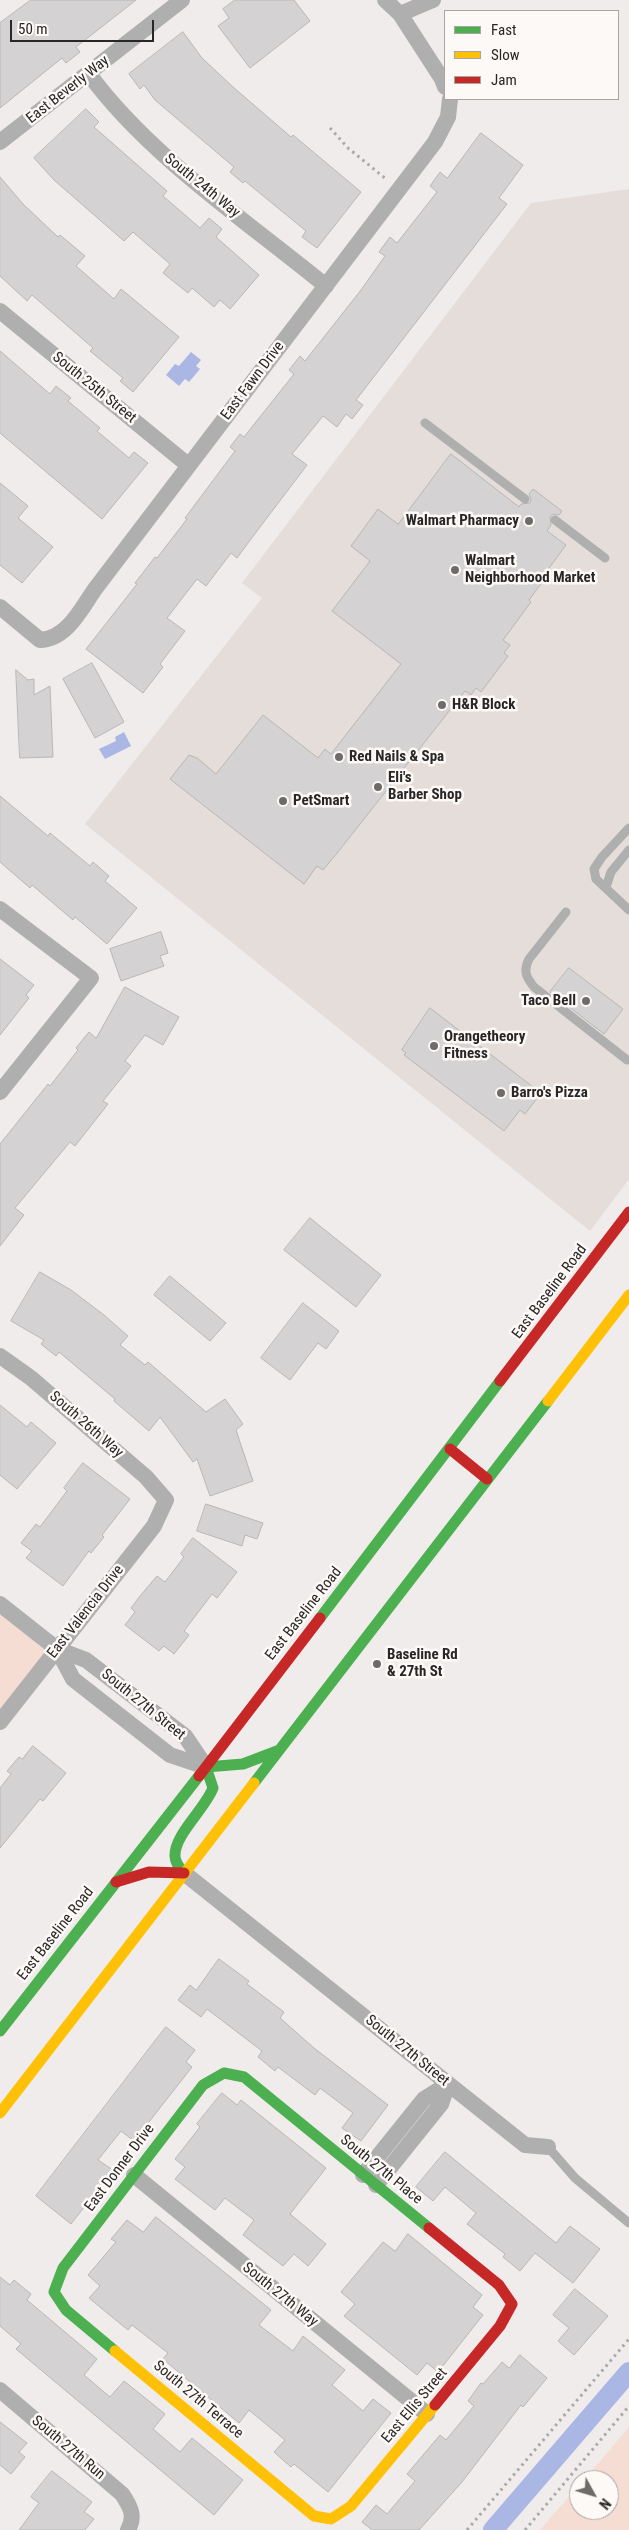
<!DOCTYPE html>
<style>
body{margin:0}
#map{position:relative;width:629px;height:2530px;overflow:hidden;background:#efeceb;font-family:"Roboto Condensed",sans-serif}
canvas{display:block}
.legend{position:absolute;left:444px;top:10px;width:175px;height:90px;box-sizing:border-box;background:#fdf9f7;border:1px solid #a8a5a3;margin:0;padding:6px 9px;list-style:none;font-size:15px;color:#282626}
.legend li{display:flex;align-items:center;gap:10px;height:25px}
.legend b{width:25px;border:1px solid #a8a5a3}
.north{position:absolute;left:569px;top:2470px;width:50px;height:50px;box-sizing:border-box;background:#fdf9f7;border:1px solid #a8a5a3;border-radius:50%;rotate:129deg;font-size:14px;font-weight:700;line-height:20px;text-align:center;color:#282626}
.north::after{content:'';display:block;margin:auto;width:18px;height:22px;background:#6e6b6b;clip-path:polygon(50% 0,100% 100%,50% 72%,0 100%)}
.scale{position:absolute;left:10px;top:20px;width:144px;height:22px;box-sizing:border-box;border:2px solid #282626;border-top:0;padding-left:6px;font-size:15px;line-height:18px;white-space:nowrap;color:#282626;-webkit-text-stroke:4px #fdf9f7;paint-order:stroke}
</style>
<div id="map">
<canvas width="629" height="2530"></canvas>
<ul class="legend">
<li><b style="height:6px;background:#4caf50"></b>Fast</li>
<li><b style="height:6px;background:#ffc107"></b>Slow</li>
<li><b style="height:6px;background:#c62828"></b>Jam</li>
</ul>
<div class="north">N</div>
<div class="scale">50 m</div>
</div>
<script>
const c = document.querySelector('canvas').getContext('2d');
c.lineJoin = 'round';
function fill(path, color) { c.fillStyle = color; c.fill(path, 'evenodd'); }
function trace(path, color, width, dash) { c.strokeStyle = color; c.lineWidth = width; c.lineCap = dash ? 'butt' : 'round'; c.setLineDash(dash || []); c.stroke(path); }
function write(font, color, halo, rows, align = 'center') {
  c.font = font + ' "Roboto Condensed",sans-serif'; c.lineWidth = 5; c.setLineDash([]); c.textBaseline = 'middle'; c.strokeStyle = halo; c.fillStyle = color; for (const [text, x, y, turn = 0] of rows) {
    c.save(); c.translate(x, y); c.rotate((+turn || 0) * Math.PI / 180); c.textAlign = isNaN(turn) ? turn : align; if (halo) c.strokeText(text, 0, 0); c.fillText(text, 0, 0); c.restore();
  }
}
fill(new Path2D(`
 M 629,189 L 629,1179 L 590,1231 L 85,824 L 262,598 L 242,583 L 531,203 Z`), '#e5ddda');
fill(new Path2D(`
 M 0,1604 L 57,1649 L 0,1722 Z
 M 629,2427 L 629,2530 L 540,2530 L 579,2485 L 579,2510 L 609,2510 L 609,2480 L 584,2480 Z`), '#f6ddd4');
fill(new Path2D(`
 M 191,352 L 201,360 L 196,366 L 200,369 L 189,382 L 185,379 L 179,386 L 166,375 L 175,364 L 179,366 Z
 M 124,732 L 131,746 L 105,759 L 99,749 L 116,741 L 115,737 Z`), '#aab6e3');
trace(new Path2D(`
 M 493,2530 L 629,2372`), '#aab6e3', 20);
const building = new Path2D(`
 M 31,0 L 136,0 L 76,47 L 80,52 L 66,63 L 62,58 L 0,108 L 0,23 Z
 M 235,0 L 294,0 L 310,21 L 250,68 L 218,26 L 229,18 L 223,9 Z
 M 183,32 L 202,58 L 233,87 L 291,137 L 293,135 L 361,192 L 317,248 L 302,237 L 306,231 L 245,181 L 243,183 L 230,172 L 234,167 L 155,100 L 144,85 L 140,89 L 129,74 Z
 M 86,109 L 99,122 L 94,127 L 167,191 L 163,196 L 200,228 L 209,218 L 222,229 L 216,237 L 259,275 L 230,309 L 220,300 L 214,307 L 192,288 L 188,293 L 163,273 L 170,264 L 133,232 L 124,241 L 54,180 L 34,158 Z
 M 481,133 L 523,165 L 499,198 L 507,204 L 356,400 L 363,405 L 352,419 L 346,414 L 337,427 L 323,416 L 292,454 L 307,465 L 257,531 L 237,558 L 231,553 L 206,586 L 197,579 L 167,618 L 185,631 L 160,664 L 163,667 L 143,693 L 86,649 L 137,584 L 135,583 L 155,557 L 157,558 L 187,519 L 185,518 L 235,451 L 230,447 L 240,434 L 244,437 L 294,374 L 289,370 L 300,356 L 305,361 L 361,290 L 385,256 L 379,252 L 390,237 L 397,243 L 437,192 L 430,186 L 440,172 L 447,178 Z
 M 0,177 L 23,204 L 58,237 L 60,235 L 85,256 L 76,266 L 114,299 L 121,289 L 179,337 L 133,392 L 120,381 L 123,378 L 90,351 L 93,348 L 32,295 L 27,301 L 0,276 Z
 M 0,351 L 50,394 L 56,386 L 71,398 L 68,401 L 100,428 L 97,431 L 129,458 L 134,452 L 148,463 L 102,519 L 0,433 Z
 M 451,454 L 519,507 L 521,504 L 530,503 L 531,499 L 529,494 L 533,489 L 562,511 L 559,515 L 553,514 L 550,517 L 551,525 L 547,531 L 566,545 L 541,579 L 543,581 L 529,600 L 531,602 L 503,640 L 510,645 L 504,653 L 508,656 L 481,692 L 476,688 L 471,695 L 465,691 L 334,857 L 323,870 L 317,866 L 304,884 L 170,779 L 189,755 L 197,758 L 216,774 L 263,715 L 318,758 L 325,749 L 331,754 L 401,664 L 332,611 L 370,561 L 351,546 L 378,509 L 398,524 Z
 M 0,483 L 28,506 L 18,518 L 53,547 L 22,583 L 0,565 Z
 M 92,663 L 124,722 L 95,738 L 63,679 Z
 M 16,670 L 28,680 L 34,679 L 34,695 L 50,686 L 53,757 L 20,758 Z
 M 0,796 L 48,836 L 50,833 L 90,866 L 93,862 L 109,876 L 105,881 L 137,908 L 107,944 L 75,917 L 73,920 L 32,885 L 30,888 L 0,862 Z
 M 161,932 L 168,953 L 160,956 L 164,966 L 121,981 L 110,949 Z
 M 0,959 L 34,985 L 26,995 L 29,998 L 0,1035 Z
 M 569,968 L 623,1009 L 604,1034 L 550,992 Z
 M 125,987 L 179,1017 L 163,1045 L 145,1035 L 125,1061 L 131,1066 L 103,1101 L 108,1104 L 75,1146 L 70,1142 L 15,1208 L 24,1215 L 0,1246 L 0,1144 L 48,1084 L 50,1086 L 78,1050 L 76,1048 L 89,1032 L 96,1038 Z
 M 430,1008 L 541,1093 L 525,1114 L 520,1110 L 504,1131 L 404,1055 L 406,1053 L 402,1050 Z
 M 310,1218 L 381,1275 L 356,1307 L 284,1250 Z
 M 40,1272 L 71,1290 L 104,1315 L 128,1336 L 120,1345 L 145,1365 L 148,1362 L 206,1412 L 225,1399 L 243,1424 L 236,1430 L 253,1481 L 210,1496 L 197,1459 L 193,1462 L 160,1417 L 149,1431 L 114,1401 L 115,1399 L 59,1352 L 56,1356 L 41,1344 L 44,1340 L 11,1321 Z
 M 170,1276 L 226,1323 L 210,1341 L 154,1295 Z
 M 303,1303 L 339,1331 L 326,1349 L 318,1343 L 290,1380 L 261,1358 Z
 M 0,1405 L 27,1427 L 31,1422 L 56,1443 L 17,1489 L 0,1475 Z
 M 83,1463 L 130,1499 L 102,1535 L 104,1537 L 91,1553 L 89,1551 L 63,1586 L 26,1558 L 32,1551 L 21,1543 L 36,1524 L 40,1527 L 67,1491 L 64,1488 Z
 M 206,1504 L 263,1523 L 257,1539 L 245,1535 L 242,1546 L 197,1531 Z
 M 193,1538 L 237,1572 L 217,1598 L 212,1594 L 184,1631 L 189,1635 L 174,1654 L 164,1646 L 159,1651 L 125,1625 L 135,1612 L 131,1608 L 140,1596 L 157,1576 L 165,1582 L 184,1557 L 181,1554 Z
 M 33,1746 L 66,1773 L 43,1801 L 40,1799 L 0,1848 L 0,1788 L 11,1774 L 7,1771 L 19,1757 L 22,1759 Z
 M 219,1959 L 249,1981 L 247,1984 L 284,2012 L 280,2018 L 314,2048 L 388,2105 L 361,2141 L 342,2128 L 353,2113 L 320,2088 L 315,2095 L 278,2067 L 275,2071 L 258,2057 L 262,2051 L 207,2009 L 201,2017 L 178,2000 L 190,1985 L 196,1990 Z
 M 166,2027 L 195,2050 L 186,2062 L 192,2067 L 134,2141 L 121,2131 L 98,2160 L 113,2170 L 71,2224 L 36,2196 Z
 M 222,2093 L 237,2105 L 241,2100 L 326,2168 L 290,2214 L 326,2244 L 308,2266 L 294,2254 L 283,2266 L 243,2235 L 254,2220 L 225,2198 L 215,2210 L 175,2179 L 185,2167 L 175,2159 L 200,2127 L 197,2124 Z
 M 445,2152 L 556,2243 L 570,2226 L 600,2249 L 573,2283 L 535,2253 L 520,2271 L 503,2257 L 505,2254 L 467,2224 L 476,2213 L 445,2187 L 433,2201 L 416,2187 Z
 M 156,2217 L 271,2310 L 259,2325 L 293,2351 L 303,2336 L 345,2370 L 332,2385 L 363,2411 L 373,2399 L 391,2413 L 328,2492 L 294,2464 L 291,2467 L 274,2452 L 285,2440 L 249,2410 L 239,2423 L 163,2359 L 168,2353 L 132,2325 L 128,2330 L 89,2298 L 100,2286 L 88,2275 L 116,2242 L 111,2239 L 127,2220 L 143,2232 Z
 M 408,2234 L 482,2295 L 473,2307 L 483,2315 L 438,2372 L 427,2363 L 417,2375 L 344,2316 L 355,2304 L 341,2292 L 383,2242 L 395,2251 Z
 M 0,2277 L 10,2285 L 14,2280 L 31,2294 L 27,2300 L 97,2359 L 84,2375 L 110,2397 L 124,2381 L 165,2414 L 153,2429 L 180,2452 L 192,2438 L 243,2480 L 214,2515 L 16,2349 L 21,2344 L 0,2326 Z
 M 575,2289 L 608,2316 L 574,2355 L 558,2341 L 569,2328 L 553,2315 Z
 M 520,2355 L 547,2378 L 523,2407 L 521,2405 L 462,2482 L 419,2530 L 372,2530 L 362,2522 L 376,2505 L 387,2514 L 415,2481 L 407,2474 L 440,2435 L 446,2440 L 474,2406 L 468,2401 L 481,2383 L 483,2384 L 502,2362 L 509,2368 Z
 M 0,2422 L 27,2443 L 19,2452 L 25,2457 L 11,2474 L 0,2465 Z
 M 52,2471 L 92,2502 L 84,2512 L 94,2519 L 85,2530 L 19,2530 L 39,2503 L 31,2497 Z`);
fill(building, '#d4d2d2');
trace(building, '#b9b7b6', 1);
trace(new Path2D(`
 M 330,128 L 348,148 L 386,179
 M 467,2530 L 629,2339
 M 525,2530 L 629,2406`), '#aaa9aa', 3, [2.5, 4]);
trace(new Path2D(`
 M 425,423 L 525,499
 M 555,520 L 605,558
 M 629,828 L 602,857 L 594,869 L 596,879 L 629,910
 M 606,887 L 611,872 L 629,850
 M 566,912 L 529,959 C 523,971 526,977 534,987 L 627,1060
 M 548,2147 L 575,2178 L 629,2223`), '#afafaf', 9);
trace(new Path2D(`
 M 385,0 L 400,14 L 442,79 L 445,87
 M 400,14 L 433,0
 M 89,74 C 148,155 248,222 326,286
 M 0,142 L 182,0
 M 0,311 L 188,465
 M 0,607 L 40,640 C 67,639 81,609 95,589 L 435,142 L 448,117 L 450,99
 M 0,909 L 91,978 L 0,1092
 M 0,1356 L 31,1378 L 146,1477 L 166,1500 L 154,1526 L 0,1722
 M 0,1604 L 57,1649 L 86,1660 L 185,1736 L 206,1767
 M 57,1649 L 73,1679 L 170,1755 L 206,1767
 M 184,1873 L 525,2145 L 548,2147
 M 134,2175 L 427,2414
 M 363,2175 L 424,2099 L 448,2084
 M 376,2185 L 441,2104 L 448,2084
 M 0,2390 L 122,2494 C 130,2506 136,2516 128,2530`), '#afafaf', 16);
trace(new Path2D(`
 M 320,1618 L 500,1381
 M 206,1767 L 243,1764 L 277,1751
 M 254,1783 L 548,1401
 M 184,1873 C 180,1868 175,1863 175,1856 C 174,1835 205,1809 213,1788 L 206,1767
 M 0,2031 L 199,1776
 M 224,2073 L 244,2077 L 429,2228
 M 115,2351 L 66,2310 L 54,2292 L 63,2268 L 203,2085 L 224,2073`), '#4caf50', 11);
trace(new Path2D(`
 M 548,1401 L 629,1295
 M 0,2113 L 254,1783
 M 115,2351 L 314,2516 L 331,2519 L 351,2506 L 435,2405`), '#ffc107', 11);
trace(new Path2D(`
 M 500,1381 L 629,1212
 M 450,1449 L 487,1479
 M 199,1776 L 320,1618
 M 116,1882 L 149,1872 L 184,1873
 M 429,2228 L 499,2285 L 512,2304 L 500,2326 L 435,2405`), '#c62828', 11);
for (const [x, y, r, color] of [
 [529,521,5,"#6e6b6b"],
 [455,570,5,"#6e6b6b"],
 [442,705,5,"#6e6b6b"],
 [339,757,5,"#6e6b6b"],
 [378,787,5,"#6e6b6b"],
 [283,801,5,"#6e6b6b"],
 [586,1001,5,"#6e6b6b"],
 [434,1046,5,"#6e6b6b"],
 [501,1093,5,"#6e6b6b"],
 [377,1664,5,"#6e6b6b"]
]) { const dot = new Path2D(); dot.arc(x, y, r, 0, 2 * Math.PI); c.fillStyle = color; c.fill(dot); trace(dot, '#fdf9f7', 2); }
write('15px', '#282626', '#fdf9f7', [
 ["East Beverly Way",68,90,-38],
 ["South 24th Way",202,186,39],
 ["East Fawn Drive",253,381,-53],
 ["South 25th Street",94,388,39],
 ["East Baseline Road",550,1292,-53],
 ["South 26th Way",86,1425,41],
 ["East Valencia Drive",86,1612,-52],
 ["East Baseline Road",304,1614,-52],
 ["South 27th Street",143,1705,39],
 ["East Baseline Road",56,1934,-52],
 ["South 27th Street",407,2051,39],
 ["East Donner Drive",120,2168,-53],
 ["South 27th Place",381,2170,39],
 ["South 27th Way",280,2295,39],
 ["South 27th Terrace",198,2400,40],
 ["East Ellis Street",415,2406,-50],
 ["South 27th Run",68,2448,40]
]);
write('bold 15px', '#282626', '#fdf9f7', [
 ["Walmart Pharmacy",519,521,"right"],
 ["Walmart",465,561],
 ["Neighborhood Market",465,578],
 ["H&R Block",452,705],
 ["Red Nails & Spa",349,757],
 ["Eli's",388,778],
 ["Barber Shop",388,795],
 ["PetSmart",293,801],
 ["Taco Bell",576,1001,"right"],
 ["Orangetheory",444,1037],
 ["Fitness",444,1054],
 ["Barro's Pizza",511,1093],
 ["Baseline Rd",387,1655],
 ["& 27th St",387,1672]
], 'left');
</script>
